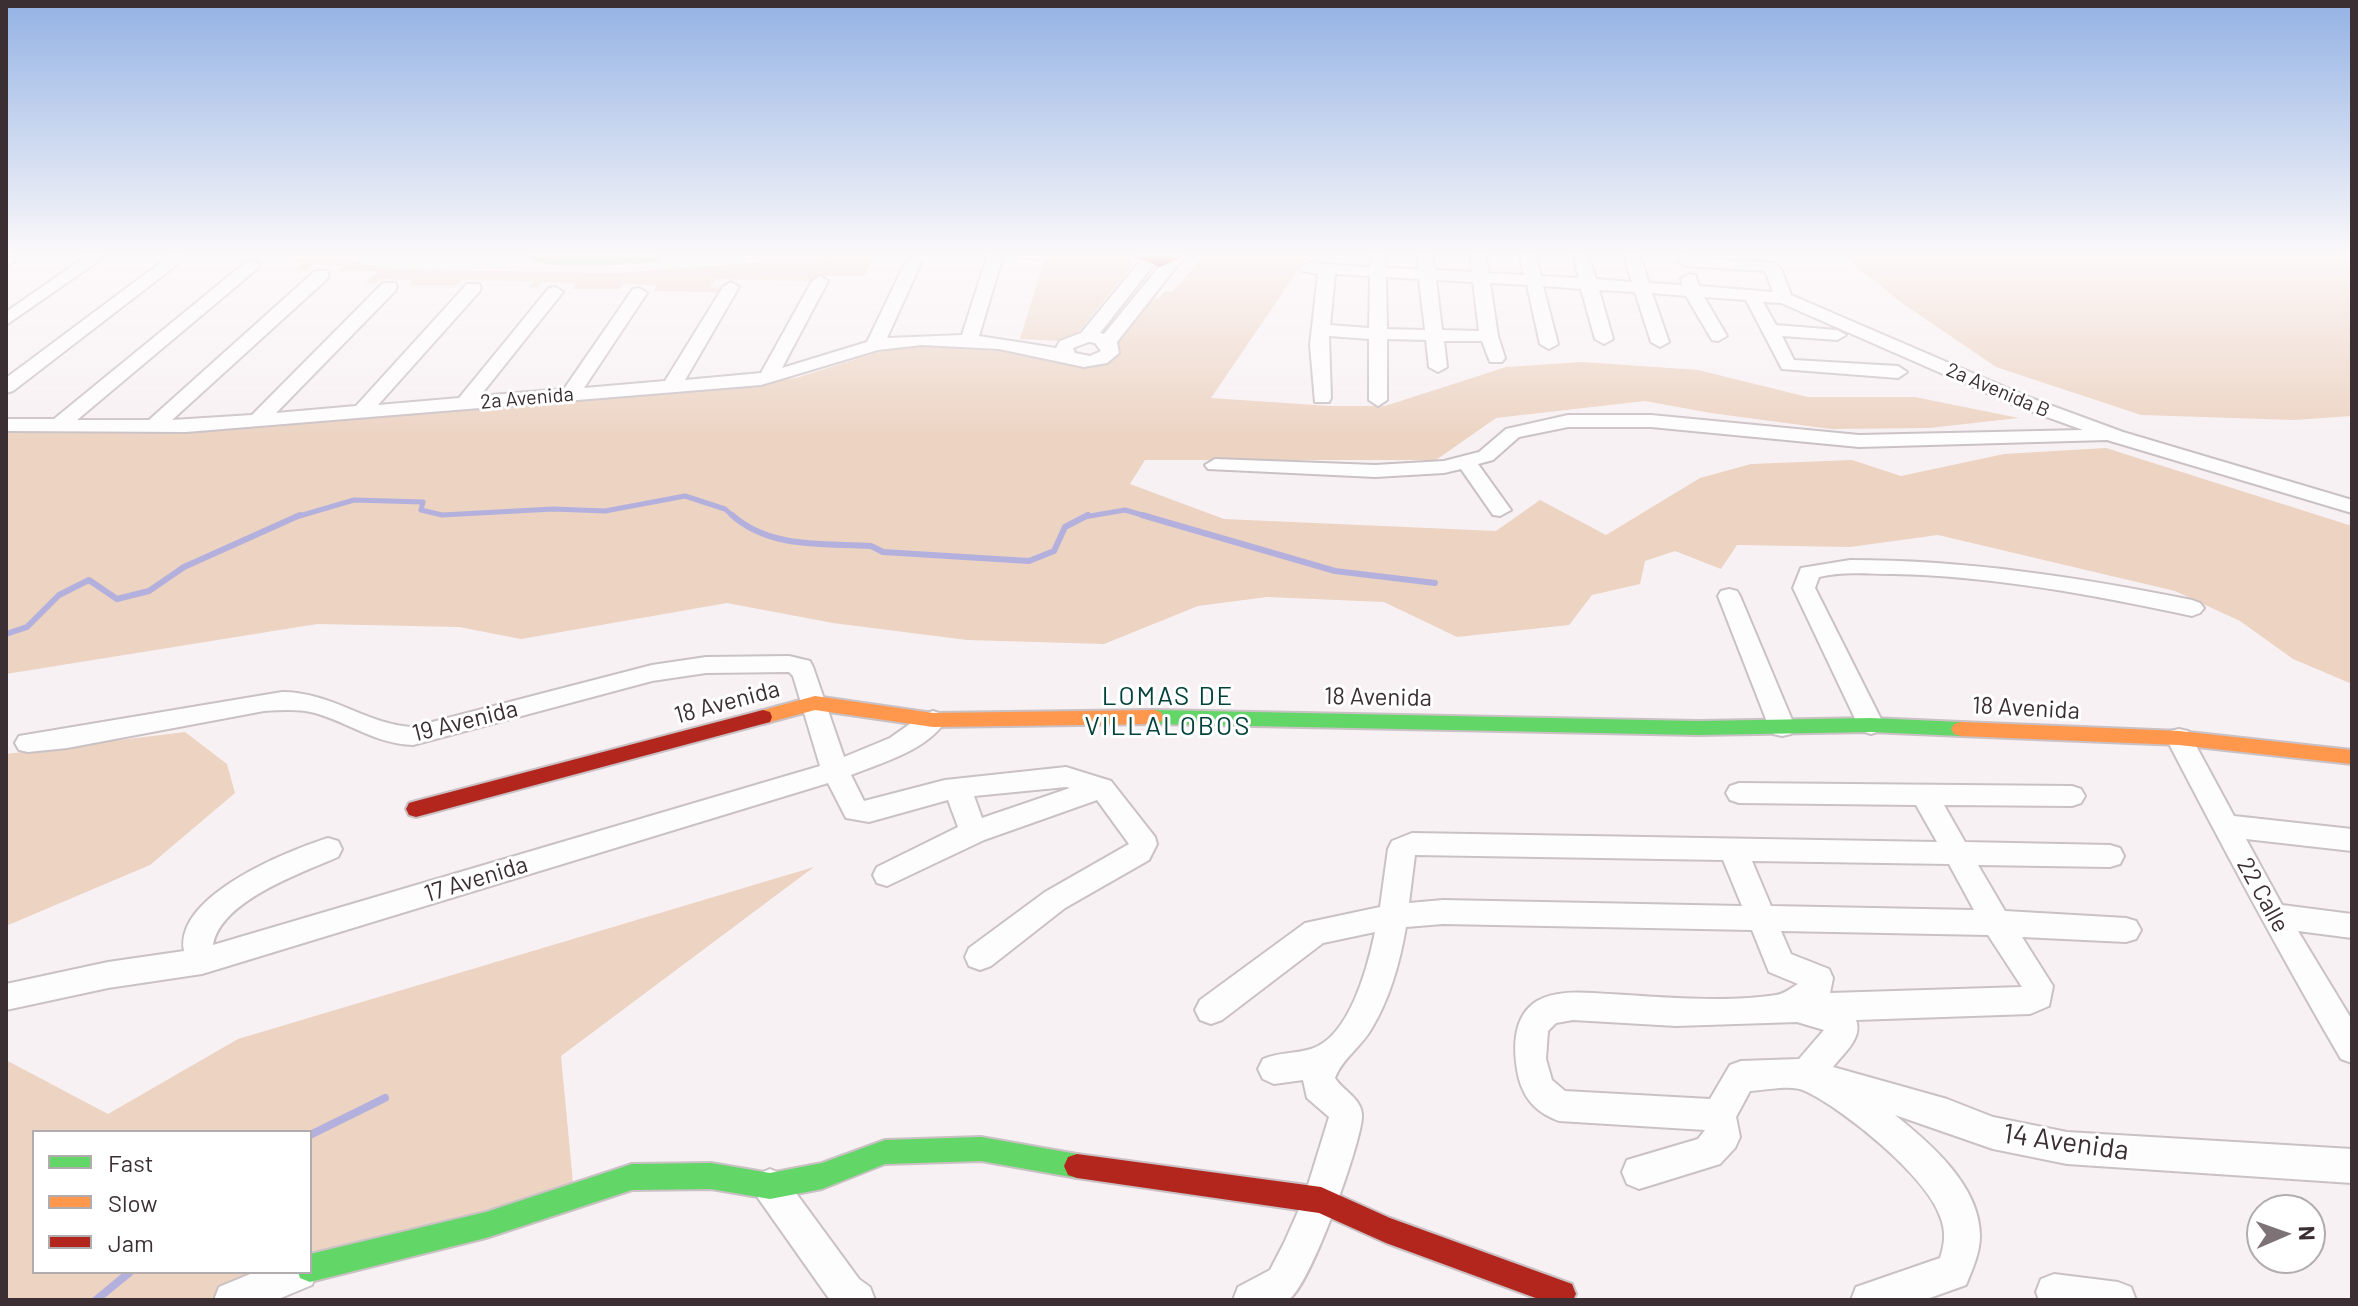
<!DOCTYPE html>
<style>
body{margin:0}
#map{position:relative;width:2358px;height:1306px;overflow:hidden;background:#f8f1f4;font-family:Barlow,sans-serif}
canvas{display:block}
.frame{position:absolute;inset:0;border:8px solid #3b2f34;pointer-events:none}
.legend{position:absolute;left:32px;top:1130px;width:280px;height:144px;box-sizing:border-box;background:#fff;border:2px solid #b1acae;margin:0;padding:10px 14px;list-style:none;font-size:24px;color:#3b2f34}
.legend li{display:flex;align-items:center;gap:16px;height:40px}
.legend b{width:40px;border:2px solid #b1acae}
.north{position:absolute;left:2246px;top:1194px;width:80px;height:80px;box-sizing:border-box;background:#fff;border:2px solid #b1acae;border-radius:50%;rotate:88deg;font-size:22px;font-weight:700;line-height:32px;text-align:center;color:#3b2f34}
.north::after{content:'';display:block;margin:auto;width:28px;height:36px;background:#7d7377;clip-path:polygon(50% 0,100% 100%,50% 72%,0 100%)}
</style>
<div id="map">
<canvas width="2358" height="1306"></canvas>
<div class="frame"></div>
<ul class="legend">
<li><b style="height:10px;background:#63d668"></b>Fast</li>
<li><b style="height:10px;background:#ff974d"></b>Slow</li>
<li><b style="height:10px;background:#b3261e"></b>Jam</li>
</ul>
<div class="north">N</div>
</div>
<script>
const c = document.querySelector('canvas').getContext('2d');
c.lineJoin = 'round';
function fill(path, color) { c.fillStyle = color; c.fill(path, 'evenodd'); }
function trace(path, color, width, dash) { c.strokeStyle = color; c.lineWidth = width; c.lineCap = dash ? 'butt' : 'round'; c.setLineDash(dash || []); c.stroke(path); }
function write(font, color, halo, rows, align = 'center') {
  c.font = font + ' Barlow,sans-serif'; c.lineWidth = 6; c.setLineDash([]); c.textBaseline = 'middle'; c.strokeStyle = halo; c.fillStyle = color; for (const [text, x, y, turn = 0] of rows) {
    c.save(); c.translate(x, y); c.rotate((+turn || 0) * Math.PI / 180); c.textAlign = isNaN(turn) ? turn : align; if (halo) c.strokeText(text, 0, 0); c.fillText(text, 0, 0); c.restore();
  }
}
fill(new Path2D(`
 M 253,257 L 330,257 L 388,269 L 616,273 L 825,257 L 874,257 L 864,276 L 816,276 L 812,281 L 716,279 L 710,287 L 723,288 L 720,292 L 654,291 L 657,285 L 623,284 L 619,289 L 573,289 L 577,283 L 542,282 L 537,288 L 529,287 L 534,281 L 463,280 L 457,285 L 409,285 L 413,280 L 381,279 L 375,284 L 365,284 L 378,271 L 340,271 L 344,266 L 313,265 L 308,270 L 296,270 L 302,263 L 288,263 L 292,258 Z
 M 1013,257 L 1128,257 L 1133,265 L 1077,334 L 1058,341 L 1020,339 L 1044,261 L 1012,260 Z
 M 1202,257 L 1307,257 L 1211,398 L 1330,406 L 1385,406 L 1506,367 L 1582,362 L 1698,370 L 1808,397 L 1915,397 L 2019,418 L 1929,428 L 1831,429 L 1711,413 L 1645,401 L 1496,418 L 1436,460 L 1145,460 L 1130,484 L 1224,519 L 1496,531 L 1540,500 L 1606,535 L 1700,478 L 1751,464 L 1852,460 L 1901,476 L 2004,454 L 2106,448 L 2352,526 L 2352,684 L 2293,659 L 2240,621 L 2175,591 L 1938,535 L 1850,547 L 1737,545 L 1721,569 L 1675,551 L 1645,561 L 1640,584 L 1592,595 L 1569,625 L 1457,637 L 1384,602 L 1267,597 L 1198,606 L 1104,644 L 967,640 L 833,623 L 727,603 L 521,639 L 459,627 L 317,624 L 6,674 L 6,431 L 173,432 L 697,391 L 796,378 L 888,349 L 912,346 L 1056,354 C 1071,372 1101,370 1117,355 L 1116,341 L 1151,298 L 1158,299 L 1165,291 L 1172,292 Z
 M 1838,257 L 2352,257 L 2352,416 L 2294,420 L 2141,415 L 1996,367 L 1902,303 L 1847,259 Z
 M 185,732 L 227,764 L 235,793 L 150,865 L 6,926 L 6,754 Z
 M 814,867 L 561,1056 L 573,1183 L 232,1300 L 6,1300 L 6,1060 L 108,1114 L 238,1039 ZM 34,1132 L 310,1132 L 310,1272 L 34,1272 Z`), '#ecd3c2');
trace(new Path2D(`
 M 296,517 L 354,500 L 423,502 L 421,510 L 442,515 L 553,509 L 605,511 L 685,496 L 725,509 L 734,517
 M 1084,517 L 1125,510 L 1149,517`), '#b3b0dd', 5);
trace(new Path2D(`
 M 732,515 C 770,549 823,543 871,546 L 883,552 L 1029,561 L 1054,551 L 1065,527 L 1088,515
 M 1142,515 L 1335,571 L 1435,583
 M 6,634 L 27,627 L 59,595 L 89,580 L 117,599 L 149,591 L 184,567 L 300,515`), '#b3b0dd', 6);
trace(new Path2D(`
 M 310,1135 L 385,1098
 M 96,1300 L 130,1272`), '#b3b0dd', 8);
const street = new Path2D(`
 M 6,257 L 21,257 L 6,267 Z
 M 85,257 L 104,257 L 6,325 L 6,312 Z
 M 168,257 L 187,257 L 13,391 L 6,393 L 6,378 Z
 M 987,257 L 1002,259 L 979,336 L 1056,348 L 1060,341 L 1081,333 L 1142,259 L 1154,259 L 1156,262 L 1100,333 L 1104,334 L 1167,257 L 1184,257 L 1117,342 L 1119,353 L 1107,363 L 1084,367 L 999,349 L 922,345 L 878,350 L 761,385 L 186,432 L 6,431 L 6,419 L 54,419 L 246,262 L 252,260 L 260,265 L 258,268 L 77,420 L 149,420 L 315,271 L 327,271 L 329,275 L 327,279 L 172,420 L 252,415 L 383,283 L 395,283 L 397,287 L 395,291 L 276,413 L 356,406 L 467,284 L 479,284 L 481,288 L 479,292 L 378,405 L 459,398 L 549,288 L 555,287 L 563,292 L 480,396 L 564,389 L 633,289 L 639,288 L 647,293 L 584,388 L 665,381 L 723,287 L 731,282 L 739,287 L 685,380 L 761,373 L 812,281 L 820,276 L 828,281 L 782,368 L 867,342 L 905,263 L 913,258 L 921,263 L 887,338 L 962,335 ZM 1089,342 L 1095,343 L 1101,351 L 1090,356 L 1075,353 L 1073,348 Z
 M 1371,257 L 1385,257 L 1386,268 L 1418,269 L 1417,257 L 1433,257 L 1435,270 L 1472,272 L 1470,257 L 1486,257 L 1489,273 L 1524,275 L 1520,257 L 1536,257 L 1541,276 L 1579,278 L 1573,257 L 1589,257 L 1596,279 L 1632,282 L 1624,257 L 1640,257 L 1649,283 L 1682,285 L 1681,279 L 1689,274 L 1695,275 L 1699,286 L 1773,292 L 1765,271 L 1685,266 L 1677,261 L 1680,257 L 1775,263 L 1781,269 L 1791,295 L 2028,397 L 2123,432 L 2352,500 L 2352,513 L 2107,440 L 1859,447 L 1651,427 L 1568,427 L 1519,437 L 1493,460 L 1478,464 L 1511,510 L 1500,516 L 1493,515 L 1461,469 L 1444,473 L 1375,477 L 1208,469 L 1205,465 L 1215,459 L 1375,465 L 1444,461 L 1479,452 L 1506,429 L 1568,415 L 1651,415 L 1859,435 L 2083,430 L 2014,405 L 1781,303 L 1763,302 L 1776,325 L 1837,330 L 1846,335 L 1837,340 L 1782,336 L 1794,360 L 1898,366 L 1907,372 L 1898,378 L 1782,369 L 1746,300 L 1704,297 L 1727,336 L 1718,341 L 1712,340 L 1686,296 L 1652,293 L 1669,342 L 1660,347 L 1651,342 L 1635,292 L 1599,290 L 1613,339 L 1604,344 L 1595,339 L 1581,289 L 1543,286 L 1558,344 L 1549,349 L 1540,344 L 1527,285 L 1490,283 L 1498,336 L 1505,358 L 1502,362 L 1490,362 L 1482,341 L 1444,341 L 1447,367 L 1438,372 L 1429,367 L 1426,340 L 1387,339 L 1387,400 L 1378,406 L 1369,400 L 1369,339 L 1329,336 L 1331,398 L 1329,402 L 1315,402 L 1310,345 L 1318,274 L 1302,271 L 1300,268 L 1308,263 L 1370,267 ZM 1335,274 L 1370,276 L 1369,328 L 1330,325 ZM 1386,277 L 1419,279 L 1425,330 L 1387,329 ZM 1436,280 L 1473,282 L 1479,331 L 1442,330 Z
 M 1850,560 C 1966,560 2078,577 2192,600 L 2200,603 L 2204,608 L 2200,613 L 2192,616 C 2093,595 1994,576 1893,574 C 1868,574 1842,571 1819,577 L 1815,588 L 1884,725 L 1880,731 L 1871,734 L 1862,731 L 1858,725 L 1793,588 L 1801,568 Z
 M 1729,589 L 1737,591 L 1740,596 L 1795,727 L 1791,734 L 1782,736 L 1773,734 L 1769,727 L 1718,596 L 1721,591 Z
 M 789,656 L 810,661 L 813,667 L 844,757 L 890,738 L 924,714 L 933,711 L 942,714 L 946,720 C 928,750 881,763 851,775 L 864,801 L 945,780 L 1066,767 L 1111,781 L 1155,837 L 1157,844 L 1149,860 L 1065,908 L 991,966 L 980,970 L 969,966 L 965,957 L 969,948 L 1045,892 L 1129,844 L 1097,800 L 984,840 L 887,886 L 877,883 L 873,875 L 877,867 L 958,827 L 948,800 L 869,822 L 846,818 L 828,783 L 202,974 L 108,988 L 6,1010 L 6,984 L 108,962 L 184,951 C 174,896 287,851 328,838 L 338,841 L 342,849 L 338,857 C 301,873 220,901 213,945 L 820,766 L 793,676 L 789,672 L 706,673 L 652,681 L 413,745 C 376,744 350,723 315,713 C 299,709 281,710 264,711 L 67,748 L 28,752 L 19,750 L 15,743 L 19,736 L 282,692 C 332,692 367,725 413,727 L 652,665 L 706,657 ZM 1066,787 L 1070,788 L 982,818 L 974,796 Z
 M 2179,729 L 2188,731 L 2234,816 L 2352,829 L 2352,851 L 2246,839 L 2282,905 L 2352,914 L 2352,938 L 2298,931 L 2352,1020 L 2352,1063 L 2341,1059 C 2279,953 2222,846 2166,738 L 2170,731 Z
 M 1739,783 L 2072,786 L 2081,789 L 2085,796 L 2081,803 L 2072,806 L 1944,805 L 1965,842 L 2110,845 L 2120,848 L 2124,856 L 2120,864 L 2110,867 L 1978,865 L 2005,911 L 2126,918 L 2136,921 L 2141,930 L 2136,939 L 2126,942 L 2022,937 L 2053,986 L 2049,1006 L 2030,1014 L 1856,1020 C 1863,1038 1844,1053 1833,1067 L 1947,1099 L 1993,1117 L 2067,1132 L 2352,1149 L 2352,1183 L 2067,1164 L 1993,1149 L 1895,1115 C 1931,1144 1980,1186 1980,1236 C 1980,1253 1972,1270 1966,1285 L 1924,1300 L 1851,1300 L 1856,1287 L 1940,1258 C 1945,1243 1946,1231 1940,1216 C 1926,1176 1844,1109 1805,1091 C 1792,1084 1766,1090 1750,1091 L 1736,1117 L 1740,1137 L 1735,1148 L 1720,1164 L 1639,1189 L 1627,1184 L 1622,1172 L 1627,1160 L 1698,1139 L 1705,1130 L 1559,1121 C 1538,1113 1525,1101 1519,1079 C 1513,1053 1511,1017 1537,1001 C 1558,989 1587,993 1610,994 C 1660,997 1727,1003 1776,995 C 1784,994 1791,988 1798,984 L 1769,972 L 1752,930 L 1443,924 L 1406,927 C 1400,962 1390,998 1372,1028 C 1362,1046 1342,1059 1335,1078 C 1343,1091 1363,1099 1362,1117 C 1361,1144 1309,1289 1288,1300 L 1233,1300 L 1238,1287 L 1270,1270 L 1284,1243 L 1304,1198 L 1329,1117 L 1307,1098 L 1303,1080 L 1274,1084 L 1263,1079 L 1258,1069 L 1263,1059 C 1279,1052 1295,1054 1311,1049 C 1350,1037 1368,966 1375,932 L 1323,943 L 1222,1020 L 1211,1024 L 1200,1020 L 1195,1010 L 1200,1000 L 1305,923 L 1380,907 L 1388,849 L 1392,841 L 1412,833 L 1937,842 L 1916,805 L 1739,803 L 1730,800 L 1726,793 L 1730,786 ZM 1415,855 L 1723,860 L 1742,906 L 1443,900 L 1409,903 ZM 1752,861 L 1949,864 L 1974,910 L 1771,906 ZM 1781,931 L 1988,935 L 2022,987 L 1830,993 L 1833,978 L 1829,969 L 1791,954 ZM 1573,1020 L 1676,1026 L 1797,1022 L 1824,1030 L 1799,1059 L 1741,1061 L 1730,1065 L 1710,1099 L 1565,1091 L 1552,1080 L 1546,1059 L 1548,1031 L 1556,1023 Z
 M 770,1169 L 782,1174 L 859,1279 L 870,1287 L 875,1300 L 830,1300 L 758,1198 L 753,1186 L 758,1174 Z
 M 310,1258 L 317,1272 L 312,1285 L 276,1300 L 214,1300 L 219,1287 L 255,1272 L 310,1272 Z
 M 2054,1274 L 2118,1282 L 2131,1287 L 2136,1300 L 2039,1300 L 2036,1292 L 2041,1279 Z`);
const fast = new Path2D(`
 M 529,257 L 660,257 L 654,261 C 627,262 549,270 529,257 Z
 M 1154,710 L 1698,721 L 1871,718 L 1961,722 L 1968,724 L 1971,729 L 1968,734 L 1961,736 L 1871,732 L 1698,735 L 1154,724 L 1147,722 L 1145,717 L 1147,712 Z
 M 981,1137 L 1077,1154 L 1086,1157 L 1090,1166 L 1086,1175 L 1077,1178 L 981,1161 L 885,1164 L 822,1189 L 770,1199 L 711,1189 L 632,1190 L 486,1238 L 310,1282 L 300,1278 L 298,1272 L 310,1272 L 310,1254 L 486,1212 L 632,1164 L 711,1163 L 770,1173 L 822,1163 L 885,1140 Z`);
const slow = new Path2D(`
 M 815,696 L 933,713 L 1154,710 L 1161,712 L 1163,717 L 1161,722 L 1154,724 L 933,727 L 815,710 L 763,724 L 756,722 L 754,717 L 756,712 Z
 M 1961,722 L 2179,731 L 2352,750 L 2352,764 L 2179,745 L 1961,736 L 1954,734 L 1951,729 L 1954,724 Z`);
const jam = new Path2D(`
 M 1136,257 L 1182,257 L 1160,267 Z
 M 763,710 L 770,712 L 772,717 L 770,722 L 416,817 L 409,815 L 406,809 L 409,803 L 416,801 Z
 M 1077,1154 L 1321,1187 L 1390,1218 L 1572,1284 L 1576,1294 L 1573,1300 L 1541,1300 L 1386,1243 L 1319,1213 L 1077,1178 L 1068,1175 L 1064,1166 L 1068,1157 Z`);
trace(street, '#cac1c5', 4);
trace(fast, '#cac1c5', 4);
trace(slow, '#cac1c5', 4);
trace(jam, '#cac1c5', 4);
fill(street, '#fefdfd');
fill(fast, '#63d668');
fill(slow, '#ff974d');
fill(jam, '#b3261e');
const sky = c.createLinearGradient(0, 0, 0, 440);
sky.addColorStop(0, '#93b2e4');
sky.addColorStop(0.58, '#fcf9fa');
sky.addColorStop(1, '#fcf9fa00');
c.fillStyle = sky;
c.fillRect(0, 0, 2358, 440);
write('20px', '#3b2f34', '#fff', [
 ["2a Avenida B",1998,390,23],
 ["2a Avenida",527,398,-5]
]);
write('24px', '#3b2f34', '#fff', [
 ["18 Avenida",1378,697,1],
 ["18 Avenida",727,702,-15],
 ["18 Avenida",2026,708,3],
 ["19 Avenida",465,721,-14],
 ["17 Avenida",476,879,-17],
 ["22 Calle",2263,895,61]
]);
c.letterSpacing = '2px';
write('26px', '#03423b', '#fff', [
 ["LOMAS DE",1168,696],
 ["VILLALOBOS",1168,726]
]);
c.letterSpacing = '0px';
write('28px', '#3b2f34', '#fff', [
 ["14 Avenida",2066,1142,8]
]);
</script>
